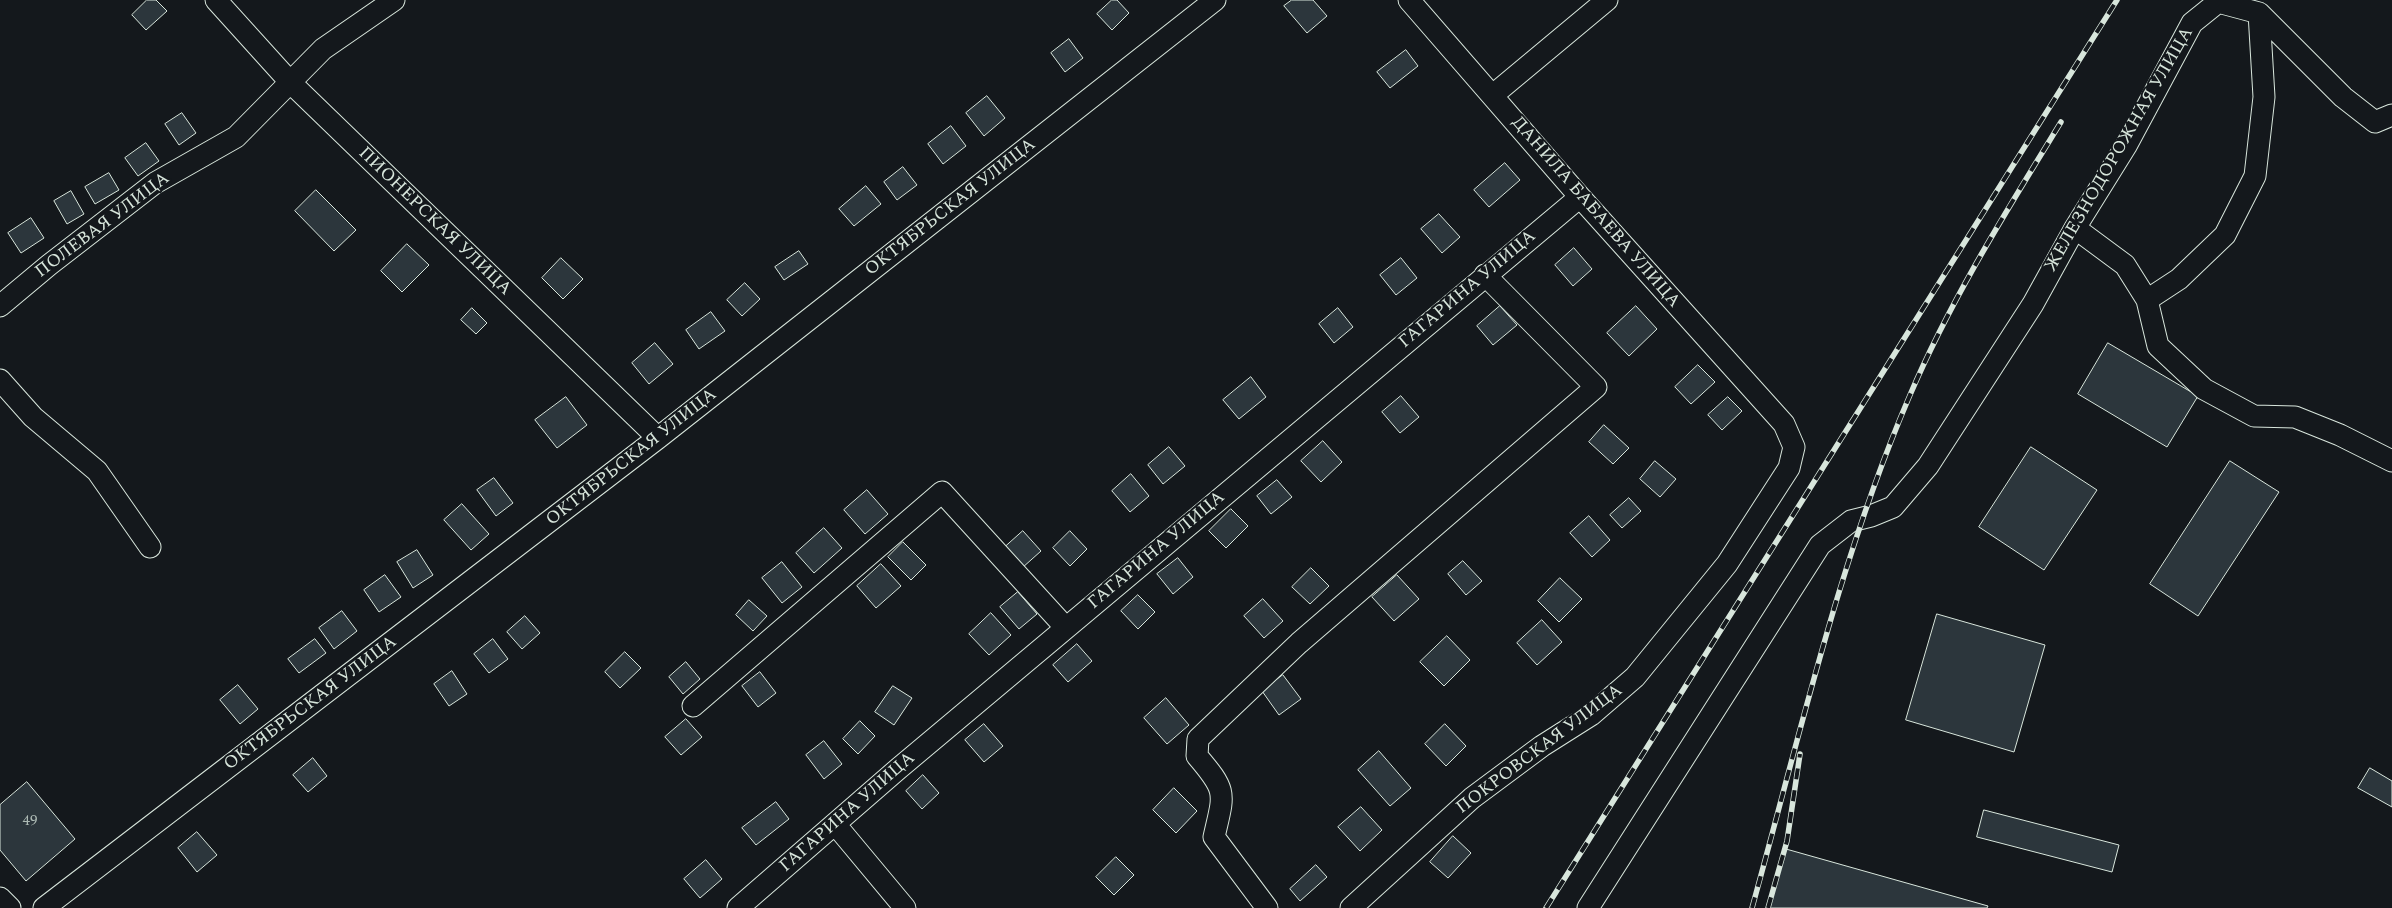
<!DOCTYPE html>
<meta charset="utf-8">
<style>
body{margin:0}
canvas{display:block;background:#14181c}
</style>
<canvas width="2392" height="908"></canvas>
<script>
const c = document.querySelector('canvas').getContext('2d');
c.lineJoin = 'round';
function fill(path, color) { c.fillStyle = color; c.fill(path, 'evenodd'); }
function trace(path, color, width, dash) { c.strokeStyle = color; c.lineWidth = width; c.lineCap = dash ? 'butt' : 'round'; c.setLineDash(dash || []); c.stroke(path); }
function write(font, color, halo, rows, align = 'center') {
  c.font = font + ' Spectral,serif'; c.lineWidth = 4; c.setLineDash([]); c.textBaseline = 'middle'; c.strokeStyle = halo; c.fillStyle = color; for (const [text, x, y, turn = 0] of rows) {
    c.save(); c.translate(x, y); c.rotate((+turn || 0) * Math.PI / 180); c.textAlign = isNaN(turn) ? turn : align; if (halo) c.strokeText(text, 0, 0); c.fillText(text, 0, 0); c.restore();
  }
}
const building = new Path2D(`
 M 147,0 L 156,0 L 167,11 L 146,30 L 132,15 Z
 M 1112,0 L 1117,0 L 1129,13 L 1112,30 L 1097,14 Z
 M 1292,0 L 1313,0 L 1327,16 L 1307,33 L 1284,6 Z
 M 1069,39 L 1083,58 L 1065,72 L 1051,53 Z
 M 1406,50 L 1418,66 L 1390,88 L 1377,72 Z
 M 987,96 L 1005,118 L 984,136 L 966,113 Z
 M 182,113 L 196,133 L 179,145 L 165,124 Z
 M 951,126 L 966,146 L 943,164 L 928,144 Z
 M 146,143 L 159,161 L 138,176 L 125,158 Z
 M 1505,163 L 1520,180 L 1489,207 L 1474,190 Z
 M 903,167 L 917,185 L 897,200 L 884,182 Z
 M 109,173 L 119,190 L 95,204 L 85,187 Z
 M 866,186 L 881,204 L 854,226 L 839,209 Z
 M 316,190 L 356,230 L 334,251 L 295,211 Z
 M 71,191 L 84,214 L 67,224 L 54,201 Z
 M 1439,214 L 1460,237 L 1442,253 L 1421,229 Z
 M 31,218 L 44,238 L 21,253 L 8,233 Z
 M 407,244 L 429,265 L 402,292 L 381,271 Z
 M 1574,248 L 1592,269 L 1573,286 L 1555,265 Z
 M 799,251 L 808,264 L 784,280 L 775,267 Z
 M 561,258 L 583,279 L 563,299 L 542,278 Z
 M 1401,258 L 1417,278 L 1396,295 L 1380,275 Z
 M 745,283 L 760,299 L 742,316 L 727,300 Z
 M 1500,306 L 1517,325 L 1493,345 L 1477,326 Z
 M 1636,306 L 1657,329 L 1629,356 L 1607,333 Z
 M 472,308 L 487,323 L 476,334 L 461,320 Z
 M 1338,308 L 1353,327 L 1334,343 L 1319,324 Z
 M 711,312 L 725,331 L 699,349 L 686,330 Z
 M 655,343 L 673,364 L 649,384 L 632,363 Z
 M 2108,343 L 2198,396 L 2167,447 L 2078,394 Z
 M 1698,365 L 1715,382 L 1691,404 L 1675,387 Z
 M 1251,377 L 1266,397 L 1239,419 L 1223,400 Z
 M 1401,396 L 1419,417 L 1400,433 L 1382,412 Z
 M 566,397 L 587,425 L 557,448 L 535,420 Z
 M 1728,397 L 1742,411 L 1722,430 L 1708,415 Z
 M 1604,425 L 1629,448 L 1613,464 L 1589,442 Z
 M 1323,441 L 1342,462 L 1321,482 L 1301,461 Z
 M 1169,447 L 1185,466 L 1163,484 L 1148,465 Z
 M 2031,447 L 2097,490 L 2044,570 L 1979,527 Z
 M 1655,461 L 1676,479 L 1660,497 L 1640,479 Z
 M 2230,461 L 2279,492 L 2198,616 L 2150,584 Z
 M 1131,474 L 1149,496 L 1130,512 L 1112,491 Z
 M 494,478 L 513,503 L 496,516 L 477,490 Z
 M 1277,480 L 1292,497 L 1271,514 L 1257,496 Z
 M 867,490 L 888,514 L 865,534 L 844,510 Z
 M 1629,498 L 1641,511 L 1622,528 L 1610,515 Z
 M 462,504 L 489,534 L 471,550 L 444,520 Z
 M 1231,509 L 1248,526 L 1226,548 L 1209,531 Z
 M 1589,516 L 1610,540 L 1592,557 L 1570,533 Z
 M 824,528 L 842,548 L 814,573 L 796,553 Z
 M 1023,531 L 1041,551 L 1022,568 L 1004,548 Z
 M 1070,531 L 1087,549 L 1070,566 L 1053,548 Z
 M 903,542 L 926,565 L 911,580 L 888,557 Z
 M 417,550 L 433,575 L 413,588 L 397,562 Z
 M 1178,558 L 1193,577 L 1173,594 L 1157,574 Z
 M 1463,561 L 1482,581 L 1466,595 L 1448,574 Z
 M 782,562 L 802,587 L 782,603 L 762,578 Z
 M 881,564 L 901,586 L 876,608 L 857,586 Z
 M 1311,568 L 1329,586 L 1310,604 L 1292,587 Z
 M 385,575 L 401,597 L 379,612 L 364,590 Z
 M 1397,575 L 1419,599 L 1394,621 L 1372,597 Z
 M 1560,578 L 1582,599 L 1559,622 L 1538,601 Z
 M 1018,592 L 1037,614 L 1019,629 L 1000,607 Z
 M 1138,595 L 1155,612 L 1138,629 L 1121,611 Z
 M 1263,599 L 1283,621 L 1264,638 L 1244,616 Z
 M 749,600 L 767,616 L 753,631 L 736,615 Z
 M 342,611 L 357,631 L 334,649 L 319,628 Z
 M 991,613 L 1011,635 L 989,655 L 969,634 Z
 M 1937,614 L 2045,645 L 2014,752 L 1906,720 Z
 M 525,616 L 540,633 L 522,649 L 507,632 Z
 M 1542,620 L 1562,642 L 1537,665 L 1517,643 Z
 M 1447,636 L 1470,660 L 1444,686 L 1420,662 Z
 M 315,639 L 326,653 L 299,673 L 288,659 Z
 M 493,639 L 508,659 L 489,673 L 474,654 Z
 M 1077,644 L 1092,661 L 1068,682 L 1053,665 Z
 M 625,652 L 641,668 L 620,688 L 605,672 Z
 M 686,662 L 700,679 L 683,694 L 669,677 Z
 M 452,671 L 467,694 L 449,706 L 434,684 Z
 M 760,672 L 776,693 L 758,707 L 742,686 Z
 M 1283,675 L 1301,699 L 1279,715 L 1262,691 Z
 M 238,685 L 258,709 L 240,724 L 220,700 Z
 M 893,686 L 912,698 L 894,725 L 875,712 Z
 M 1166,698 L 1189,725 L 1167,744 L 1144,718 Z
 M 686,719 L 702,737 L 681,755 L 665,737 Z
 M 860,721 L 875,736 L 858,754 L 843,739 Z
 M 984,724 L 1003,746 L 984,762 L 965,740 Z
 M 1445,724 L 1466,746 L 1446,766 L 1425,744 Z
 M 824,741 L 842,764 L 824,779 L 806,755 Z
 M 1379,751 L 1411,788 L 1390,806 L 1358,770 Z
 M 313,758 L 327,776 L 308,792 L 293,775 Z
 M 2370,768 L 2392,781 L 2392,807 L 2358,788 Z
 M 923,775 L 939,793 L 922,809 L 906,791 Z
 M 27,782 L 75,839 L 26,881 L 0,850 L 0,805 Z
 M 1174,788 L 1197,811 L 1176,833 L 1153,810 Z
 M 776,802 L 789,819 L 756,845 L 742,828 Z
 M 1361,807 L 1382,830 L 1360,851 L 1338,827 Z
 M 1984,810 L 2119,845 L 2112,872 L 1977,837 Z
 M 197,832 L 217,855 L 197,872 L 178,848 Z
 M 1453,836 L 1471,853 L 1448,878 L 1430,862 Z
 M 1786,849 L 1988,906 L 1987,908 L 1770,908 Z
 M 1116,857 L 1134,875 L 1114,895 L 1096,877 Z
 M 706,860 L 722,879 L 700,898 L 684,879 Z
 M 1316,865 L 1327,877 L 1300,901 L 1290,889 Z`);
fill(building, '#2c363c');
trace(building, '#d8e6dc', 1);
const minor = new Path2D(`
 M 216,0 L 291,83 L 658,438
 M 1493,95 L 1607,0
 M 2075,228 L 2125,265 L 2147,300 L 2158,346 L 2204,389 L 2254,416 L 2295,417 L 2340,435 L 2392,461
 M 2147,300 L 2179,279 L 2225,235 L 2255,176 L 2264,97 L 2259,13
 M 0,306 L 49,265 L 155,183 L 236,137 L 323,49 L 394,0
 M 0,380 L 33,417 L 97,471 L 150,547
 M 693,706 L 942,492 L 1066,628
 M 835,824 L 905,908
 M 0,898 L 10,908
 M 44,908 L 658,438 L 1215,0
 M 738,908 L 898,769 L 1580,197
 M 1267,908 L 1214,837 C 1224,793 1228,792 1197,756 L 1198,739 L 1299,643 L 1596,387 L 1485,275
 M 1351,908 L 1472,798 L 1542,746 L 1591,715 L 1635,677 L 1727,564 L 1789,468 L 1794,447 L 1784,424 L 1580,197 L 1409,0
 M 1588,908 L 1820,545 L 1851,521 L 1871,516 L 1893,507 L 1928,466 L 2033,304 L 2075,228 L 2126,146 L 2192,23 L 2218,2 L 2259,13 L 2343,97 L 2375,122 L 2392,115`);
trace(minor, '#d8e6dc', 23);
trace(minor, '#14181c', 21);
const rail = new Path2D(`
 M 1546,908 L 2117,0
 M 1752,908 C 1800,735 1839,560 1910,395 C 1951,299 2007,210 2061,122
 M 1768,908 L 1787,841 L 1800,754`);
trace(rail, '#d8e6dc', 5.5);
trace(rail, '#14181c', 4, [11]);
write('15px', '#adbab4', null, [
 ["49",30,822]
]);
write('18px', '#d8e6dc', '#14181c', [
 ["ЖЕЛЕЗНОДОРОЖНАЯ УЛИЦА",2120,150,-60],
 ["ОКТЯБРЬСКАЯ УЛИЦА",951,208,-38],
 ["ДАНИЛА БАБАЕВА УЛИЦА",1595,213,49],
 ["ПИОНЕРСКАЯ УЛИЦА",434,222,44],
 ["ПОЛЕВАЯ УЛИЦА",103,226,-37],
 ["ГАГАРИНА УЛИЦА",1468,290,-40],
 ["ОКТЯБРЬСКАЯ УЛИЦА",632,458,-38],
 ["ГАГАРИНА УЛИЦА",1157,551,-40],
 ["ОКТЯБРЬСКАЯ УЛИЦА",311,704,-37],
 ["ПОКРОВСКАЯ УЛИЦА",1540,750,-37],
 ["ГАГАРИНА УЛИЦА",848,813,-41]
]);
</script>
